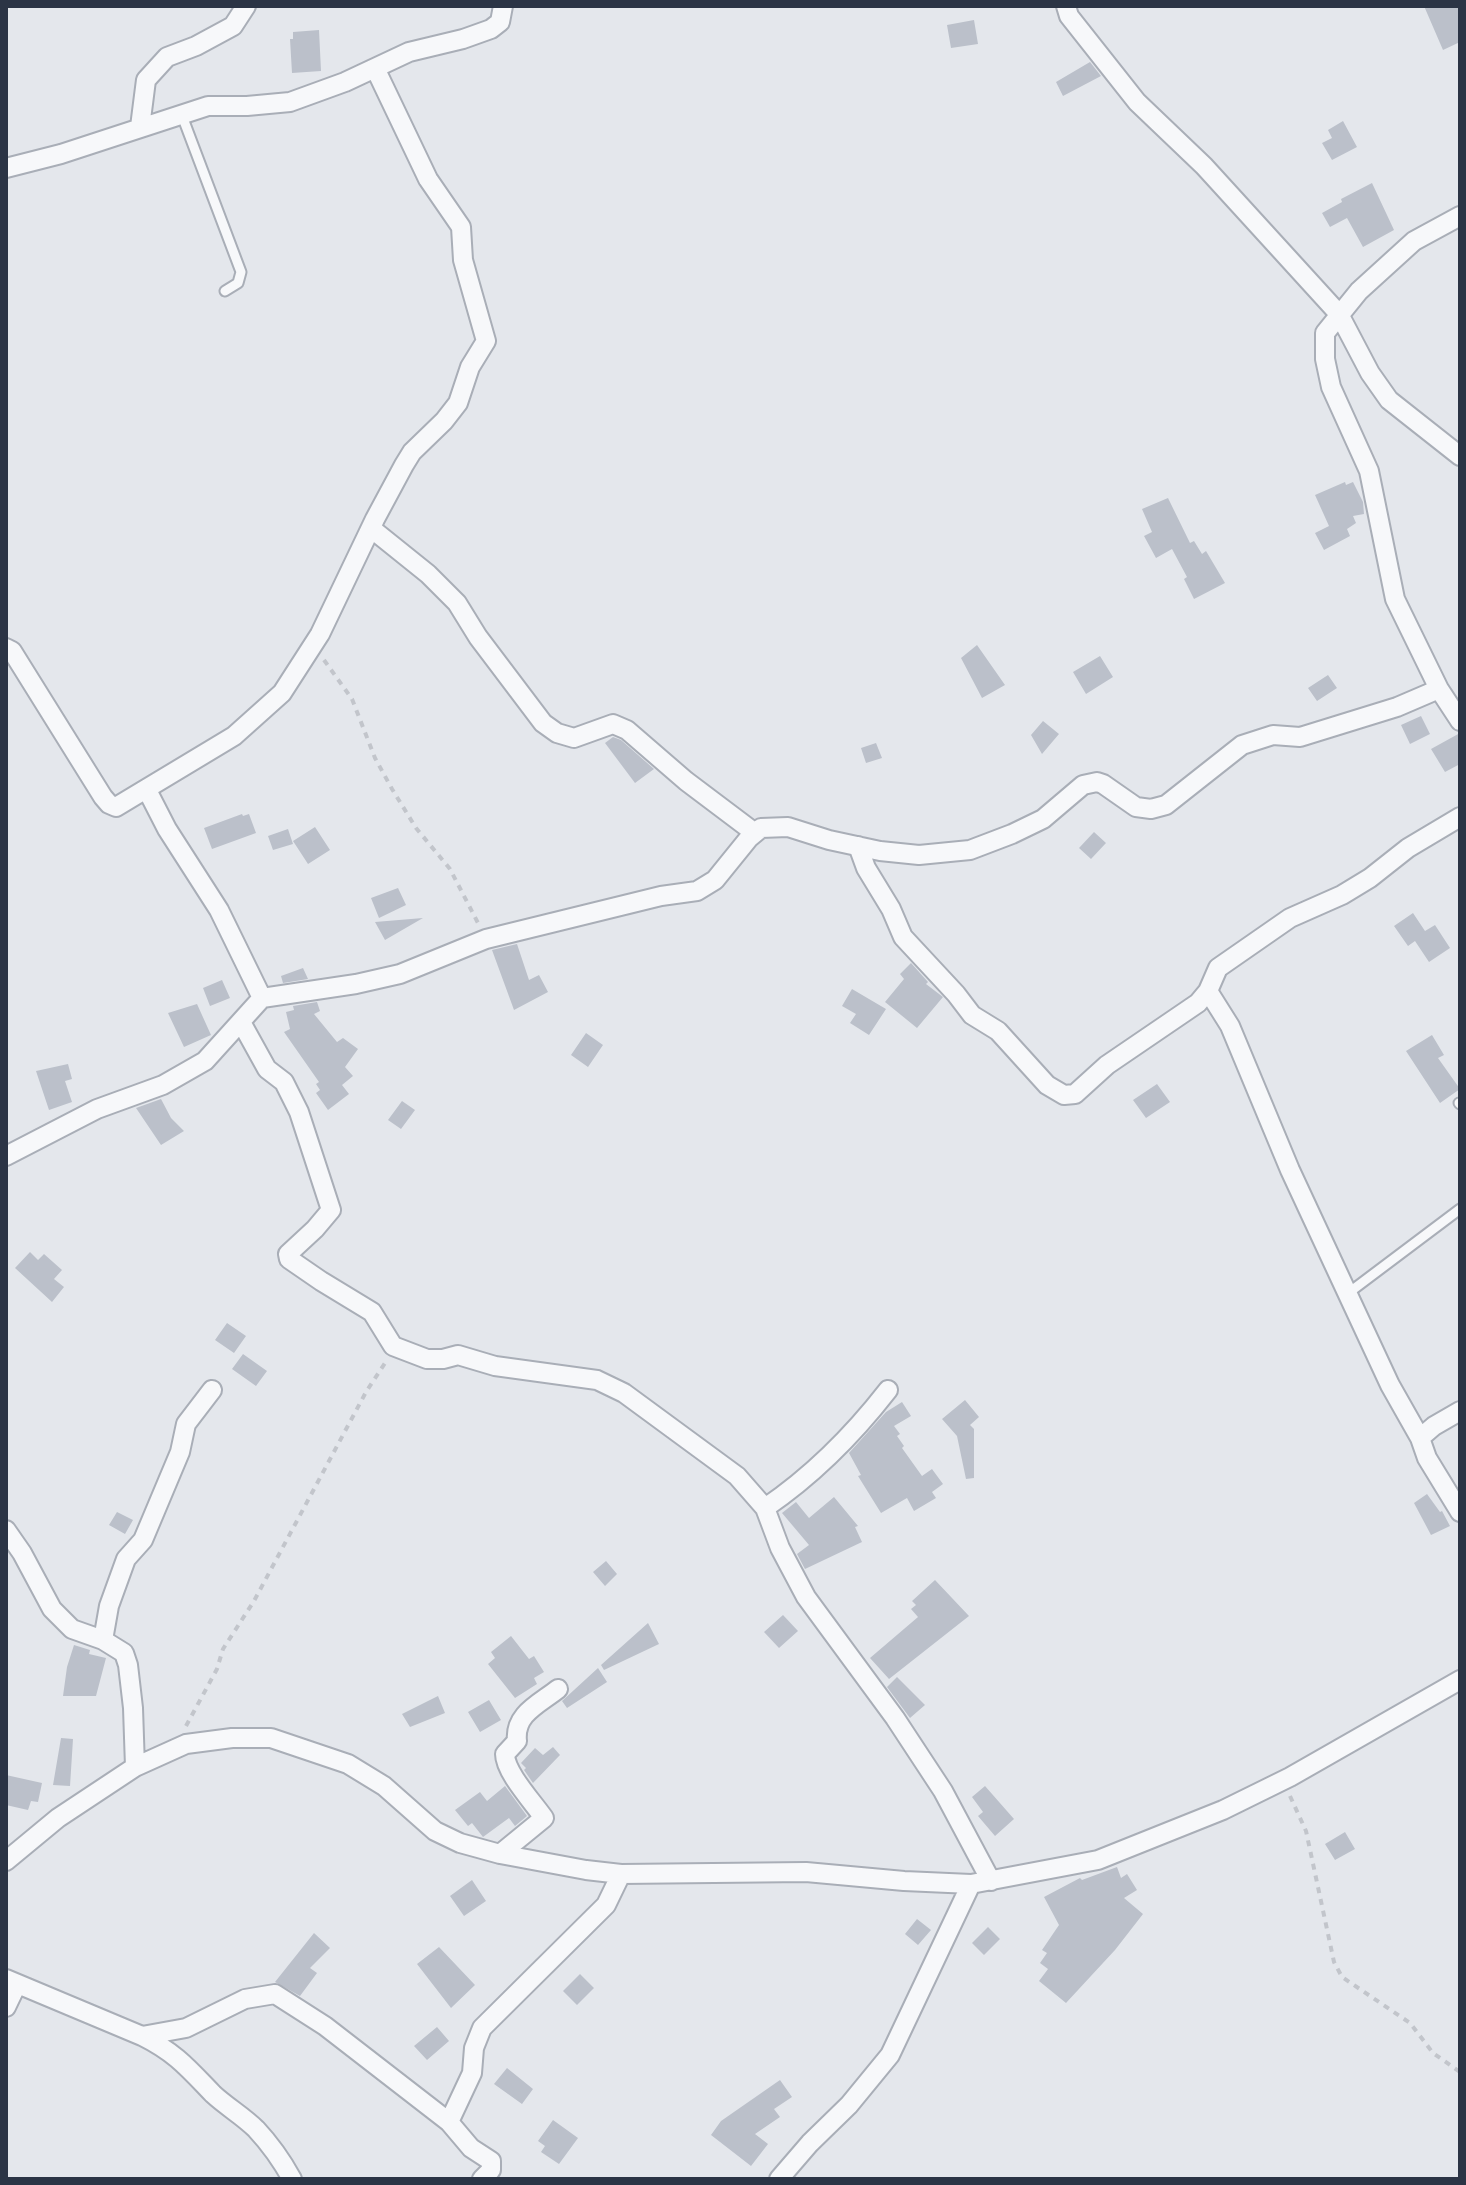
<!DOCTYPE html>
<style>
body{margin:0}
#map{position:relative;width:1466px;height:2185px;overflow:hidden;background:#e4e7ec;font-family:"Nunito Sans",sans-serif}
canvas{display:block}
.frame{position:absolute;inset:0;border:8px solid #2b3445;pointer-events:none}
</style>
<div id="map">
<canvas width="1466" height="2185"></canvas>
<div class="frame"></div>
</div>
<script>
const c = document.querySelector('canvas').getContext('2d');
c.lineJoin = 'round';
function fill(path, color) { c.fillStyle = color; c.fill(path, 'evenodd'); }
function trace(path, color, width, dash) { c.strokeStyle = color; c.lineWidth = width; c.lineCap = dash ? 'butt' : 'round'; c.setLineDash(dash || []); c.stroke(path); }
fill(new Path2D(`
 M 1424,6 L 1460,6 L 1460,42 L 1443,50 Z
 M 974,20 L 978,44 L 951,48 L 947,25 Z
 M 319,30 L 321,71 L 292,73 L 290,39 L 293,39 L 293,32 Z
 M 1090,62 L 1101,76 L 1063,96 L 1056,82 Z
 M 1343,121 L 1357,147 L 1332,160 L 1322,143 L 1332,138 L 1328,130 Z
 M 1372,183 L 1394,230 L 1363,247 L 1347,218 L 1330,227 L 1322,213 L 1342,202 L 1341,199 Z
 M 1345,482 L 1346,485 L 1353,482 L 1363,502 L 1364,514 L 1353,516 L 1356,523 L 1347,529 L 1350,536 L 1324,550 L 1315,533 L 1329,526 L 1315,495 Z
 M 1168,498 L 1190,543 L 1194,541 L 1202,554 L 1206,551 L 1225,583 L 1194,599 L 1184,579 L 1187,577 L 1172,549 L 1156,558 L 1144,536 L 1152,532 L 1142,509 Z
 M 977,645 L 1005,685 L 982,698 L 961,658 Z
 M 1100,656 L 1113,677 L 1086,694 L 1073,672 Z
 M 1328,675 L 1337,688 L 1317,701 L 1308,688 Z
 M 1421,716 L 1430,734 L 1410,744 L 1401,725 Z
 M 1043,721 L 1059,734 L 1042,754 L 1031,735 Z
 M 1460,733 L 1460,764 L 1445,772 L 1431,749 Z
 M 613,737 L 621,740 L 654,769 L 635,783 L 605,743 Z
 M 876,743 L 882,758 L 866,763 L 861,748 Z
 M 242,814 L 243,816 L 249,814 L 256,833 L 212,849 L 204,828 Z
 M 315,827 L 330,850 L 308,864 L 293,841 Z
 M 288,829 L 293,844 L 273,850 L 268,836 Z
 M 1094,832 L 1106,843 L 1091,859 L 1079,848 Z
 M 398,888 L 406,905 L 379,918 L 371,898 Z
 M 1413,913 L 1425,931 L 1435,925 L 1450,948 L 1429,962 L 1415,941 L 1408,946 L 1394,926 Z
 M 423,918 L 385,940 L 375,922 Z
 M 517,944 L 529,980 L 539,975 L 548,992 L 514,1010 L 492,950 Z
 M 911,963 L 928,982 L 926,984 L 943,997 L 917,1028 L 885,1002 L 904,979 L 900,974 Z
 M 303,968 L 308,979 L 283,983 L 281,976 Z
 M 222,980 L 230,998 L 210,1006 L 203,988 Z
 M 852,989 L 886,1009 L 869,1035 L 850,1023 L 856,1014 L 842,1006 Z
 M 317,1002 L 320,1011 L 314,1014 L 337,1042 L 343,1038 L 358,1049 L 345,1067 L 353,1076 L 342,1085 L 349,1094 L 328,1110 L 316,1093 L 320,1090 L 316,1084 L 319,1082 L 284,1032 L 290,1029 L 286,1012 L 294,1010 L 293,1006 Z
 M 197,1004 L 211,1035 L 184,1047 L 168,1013 Z
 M 586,1033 L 603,1045 L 588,1067 L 571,1055 Z
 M 1432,1035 L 1444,1055 L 1438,1058 L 1460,1089 L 1440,1103 L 1406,1051 Z
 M 68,1064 L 72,1079 L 65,1081 L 72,1102 L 49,1110 L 36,1071 Z
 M 1157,1084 L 1170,1102 L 1146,1118 L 1133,1100 Z
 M 161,1099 L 171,1118 L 184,1131 L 161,1145 L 136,1108 Z
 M 402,1101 L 415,1110 L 401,1129 L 388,1120 Z
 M 30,1252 L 38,1260 L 44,1254 L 62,1270 L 54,1279 L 64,1287 L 52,1302 L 15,1268 Z
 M 227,1323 L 246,1336 L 234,1353 L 215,1340 Z
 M 243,1354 L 267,1371 L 256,1386 L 232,1369 Z
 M 965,1400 L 979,1417 L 970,1425 L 974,1429 L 974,1478 L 966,1479 L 957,1436 L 942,1419 Z
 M 902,1402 L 911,1416 L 894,1426 L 900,1434 L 897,1436 L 904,1446 L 902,1448 L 922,1476 L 932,1469 L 943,1484 L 932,1492 L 936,1498 L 914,1511 L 907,1498 L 881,1513 L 858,1476 L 861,1475 L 849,1453 L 886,1412 Z
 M 1427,1494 L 1440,1512 L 1442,1511 L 1450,1526 L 1431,1535 L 1414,1503 Z
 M 834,1497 L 858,1526 L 855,1527 L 862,1542 L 805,1569 L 797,1554 L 809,1545 L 782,1513 L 796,1502 L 809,1518 Z
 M 117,1512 L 133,1520 L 125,1534 L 109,1525 Z
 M 606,1561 L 617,1574 L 605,1586 L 593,1572 Z
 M 935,1580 L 969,1616 L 889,1679 L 870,1658 L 918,1617 L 911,1609 L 916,1605 L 912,1601 Z
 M 783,1615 L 798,1631 L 779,1648 L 764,1632 Z
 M 648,1623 L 659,1644 L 604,1670 L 601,1665 Z
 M 511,1636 L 529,1659 L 534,1656 L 544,1672 L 534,1678 L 537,1684 L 515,1698 L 488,1664 L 495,1658 L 491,1652 Z
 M 74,1645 L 90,1650 L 89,1654 L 106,1658 L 96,1696 L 63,1696 L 67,1667 Z
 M 598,1668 L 607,1682 L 567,1708 L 562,1701 Z
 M 897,1677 L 925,1705 L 910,1718 L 887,1687 Z
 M 438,1696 L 445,1713 L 410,1727 L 402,1714 Z
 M 489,1700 L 501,1720 L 480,1732 L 468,1712 Z
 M 61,1738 L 73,1739 L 70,1786 L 53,1785 Z
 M 553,1747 L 560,1755 L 533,1783 L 524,1770 L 526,1768 L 521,1763 L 535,1748 L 543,1755 Z
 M 6,1775 L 42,1783 L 38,1802 L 31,1801 L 28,1810 L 6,1805 Z
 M 505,1786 L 527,1816 L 515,1826 L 509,1818 L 483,1837 L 472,1823 L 468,1826 L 455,1810 L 480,1792 L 487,1801 Z
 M 985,1786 L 1014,1819 L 995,1836 L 978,1816 L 983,1812 L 972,1797 Z
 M 1345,1832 L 1355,1849 L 1335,1860 L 1325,1844 Z
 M 1117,1867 L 1121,1878 L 1127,1874 L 1137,1890 L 1124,1898 L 1143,1914 L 1115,1950 L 1066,2003 L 1039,1981 L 1048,1969 L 1040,1963 L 1047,1953 L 1042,1950 L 1059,1925 L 1044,1897 L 1080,1878 L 1082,1880 Z
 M 472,1880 L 486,1901 L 464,1916 L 450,1896 Z
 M 917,1919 L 931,1930 L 918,1945 L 905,1934 Z
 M 988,1927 L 1000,1939 L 984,1955 L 972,1943 Z
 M 314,1933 L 330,1948 L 310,1968 L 317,1973 L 300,1996 L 275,1982 Z
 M 439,1947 L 475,1985 L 451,2008 L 417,1964 Z
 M 580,1974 L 594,1988 L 577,2005 L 563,1991 Z
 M 437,2027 L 449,2041 L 427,2060 L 414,2046 Z
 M 507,2068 L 533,2089 L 522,2104 L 494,2084 Z
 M 780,2080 L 792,2097 L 774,2109 L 780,2117 L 755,2134 L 768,2144 L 751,2166 L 711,2135 L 721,2121 Z
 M 553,2120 L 578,2138 L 559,2164 L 541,2152 L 545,2146 L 538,2141 Z`), '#bbc0ca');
const service = new Path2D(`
 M 181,113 L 241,272 L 238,283 L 225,291
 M 1459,1103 L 1460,1104
 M 1347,1294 L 1460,1209`);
const minor = new Path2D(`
 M 1066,6 L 1069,16 L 1137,102 L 1204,166 L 1339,314 L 1370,373 L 1389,400 L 1460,456
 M 140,127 L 146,80 L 167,57 L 196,46 L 233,26 L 246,6
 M 6,168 L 61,154 L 208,106 L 247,106 L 290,102 L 345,82 L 409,52 L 463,39 L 491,29 L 500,22 L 503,6
 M 1460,216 L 1414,241 L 1359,291 L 1325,333 L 1325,359 L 1331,387 L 1369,471 L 1395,599 L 1439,689 L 1460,721
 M 372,529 L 428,574 L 457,603 L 478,637 L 543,723 L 557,733 L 574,738 L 613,724 L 627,730 L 686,781 L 755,833
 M 6,648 L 12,651 L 103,797 L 109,804 L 116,807 L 234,736 L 282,693 L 320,634 L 375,519 L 404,465 L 412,452 L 444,421 L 458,403 L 470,367 L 486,341 L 463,260 L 461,227 L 428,179 L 375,68
 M 147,790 L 167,829 L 219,910 L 262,998
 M 858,846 L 866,868 L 891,909 L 903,937 L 956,994 L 972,1015 L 998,1031 L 1047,1085 L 1064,1095 L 1075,1094 L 1107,1065 L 1198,1003 L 1208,991 L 1218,968 L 1290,918 L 1342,895 L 1370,878 L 1408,848 L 1460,817
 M 1208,991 L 1230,1026 L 1290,1170 L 1390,1385 L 1420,1438
 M 241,1022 L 267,1069 L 284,1082 L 299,1112 L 331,1210 L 315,1229 L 288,1254 L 289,1259 L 321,1281 L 372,1312 L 393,1346 L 427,1359 L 443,1359 L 458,1355 L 495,1366 L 597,1380 L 624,1393 L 737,1476 L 765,1508 L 780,1548 L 806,1597 L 895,1718 L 943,1791 L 991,1881
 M 6,1156 L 97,1109 L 163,1085 L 205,1061 L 262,998 L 356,984 L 400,974 L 486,939 L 661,896 L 697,891 L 715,880 L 749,838 L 761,828 L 788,827 L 829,840 L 880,851 L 919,855 L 970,850 L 1012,834 L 1043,819 L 1083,785 L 1097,782 L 1103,784 L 1136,807 L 1151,809 L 1166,805 L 1242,745 L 1273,735 L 1300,737 L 1397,707 L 1439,689
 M 1460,1411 L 1434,1426 L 1420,1438 L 1427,1458 L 1460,1512
 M 765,1508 C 812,1476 853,1435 888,1390
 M 6,1530 L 22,1553 L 52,1609 L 72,1629 L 103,1640 L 124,1653 L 128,1665 L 133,1708 L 135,1767
 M 103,1640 L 109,1606 L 126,1559 L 143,1540 L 180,1452 L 186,1424 L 212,1390
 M 500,1854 L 544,1818 C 532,1801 505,1772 505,1754 L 517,1741 C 514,1714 539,1704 558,1689
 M 6,1861 L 58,1818 L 135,1767 L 186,1744 L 232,1738 L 271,1738 L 348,1764 L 384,1786 L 435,1831 L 460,1843 L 500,1854 L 586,1870 L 621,1874 L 806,1872 L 904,1881 L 971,1884 L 1098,1860 L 1223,1810 L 1290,1777 L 1460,1680
 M 6,1979 L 142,2036 L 186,2028 L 245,1999 L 275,1994 L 325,2026 L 449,2122 L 471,2148 L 491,2161 L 491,2170 L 482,2179
 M 6,2007 L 17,1984
 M 142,2036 C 176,2053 188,2068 213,2094 C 227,2107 243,2116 256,2129 C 270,2144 282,2161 292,2179
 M 449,2122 L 472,2073 L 474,2048 L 482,2028 L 606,1905 L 621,1874
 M 779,2179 L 810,2143 L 849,2105 L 890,2055 L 971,1884`);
trace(service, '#a9aeb7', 13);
trace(minor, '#a9aeb7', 22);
trace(new Path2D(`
 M 324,660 L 352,699 L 375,758 L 392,789 L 416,828 L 450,869 L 478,923
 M 186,1726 L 217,1669 L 223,1649 L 254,1601 L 366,1392 L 385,1363
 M 1290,1796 L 1306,1831 L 1334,1962 L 1342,1977 L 1410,2023 L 1433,2053 L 1460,2072`), '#c2c5cb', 4, [6, 6]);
trace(service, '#f7f8fa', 9);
trace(minor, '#f7f8fa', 18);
</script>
